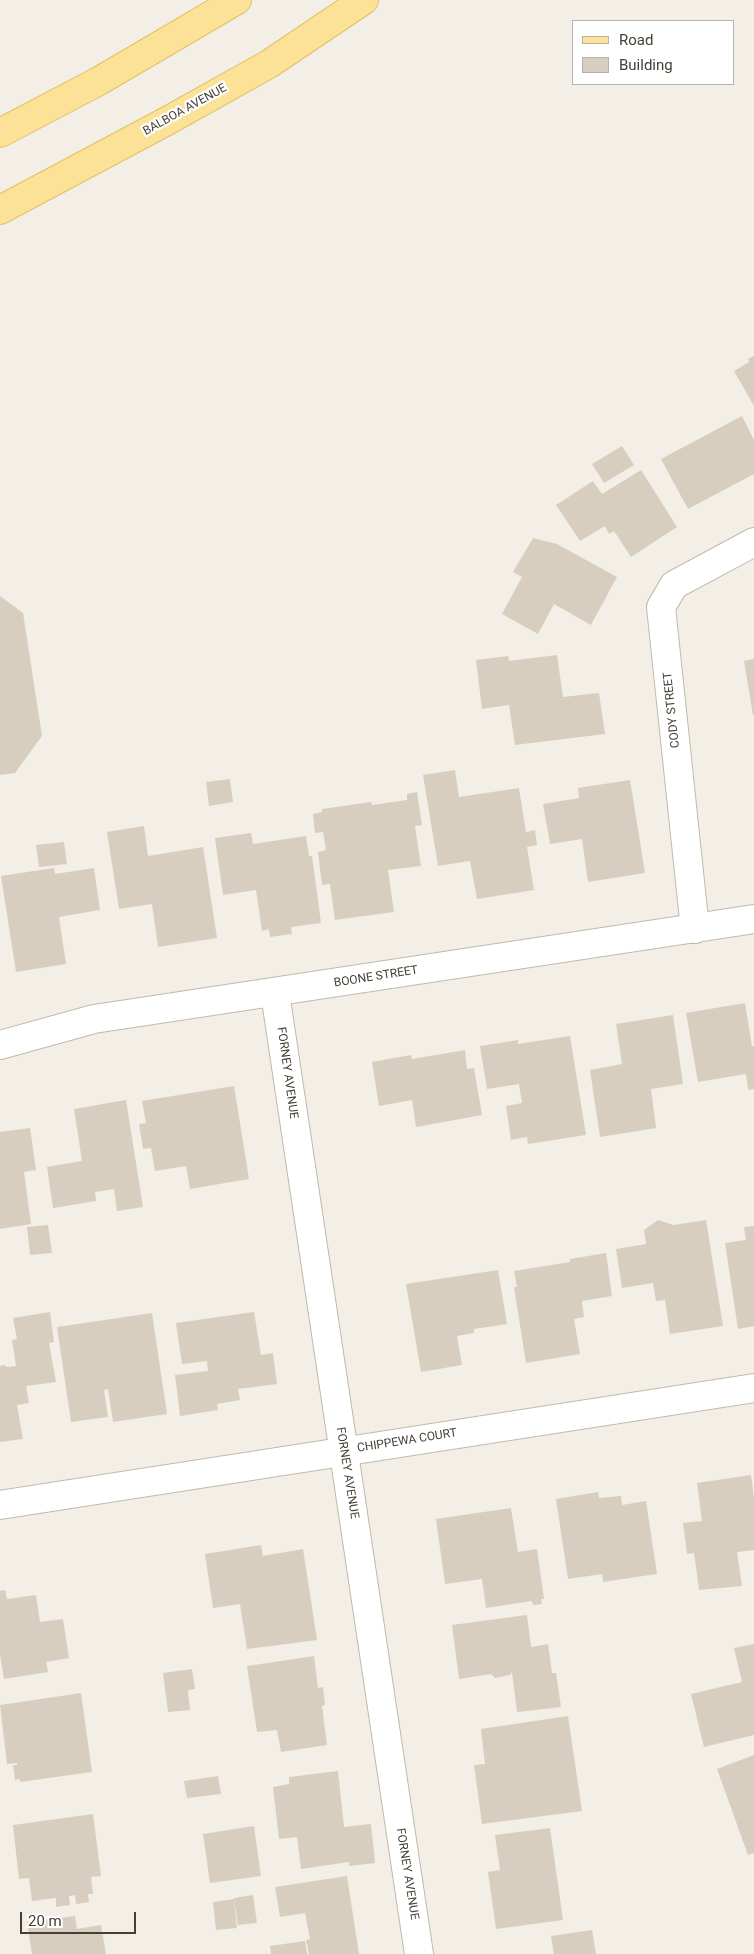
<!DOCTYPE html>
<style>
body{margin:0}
#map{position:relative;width:754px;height:1954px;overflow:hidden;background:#f3efe6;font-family:Roboto,sans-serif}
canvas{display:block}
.legend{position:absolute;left:572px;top:20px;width:162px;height:65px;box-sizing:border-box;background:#fff;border:1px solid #b5b3af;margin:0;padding:6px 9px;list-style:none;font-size:15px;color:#454036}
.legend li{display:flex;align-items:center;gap:10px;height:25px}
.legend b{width:25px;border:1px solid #b5b3af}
.scale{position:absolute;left:20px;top:1912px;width:116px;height:22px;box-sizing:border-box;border:2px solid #454036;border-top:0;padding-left:6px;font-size:15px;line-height:18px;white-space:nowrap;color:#454036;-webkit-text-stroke:4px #fff;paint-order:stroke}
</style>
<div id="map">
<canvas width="754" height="1954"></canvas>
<ul class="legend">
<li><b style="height:6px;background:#fbe297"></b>Road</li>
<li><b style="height:14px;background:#d7cebf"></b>Building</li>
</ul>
<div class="scale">20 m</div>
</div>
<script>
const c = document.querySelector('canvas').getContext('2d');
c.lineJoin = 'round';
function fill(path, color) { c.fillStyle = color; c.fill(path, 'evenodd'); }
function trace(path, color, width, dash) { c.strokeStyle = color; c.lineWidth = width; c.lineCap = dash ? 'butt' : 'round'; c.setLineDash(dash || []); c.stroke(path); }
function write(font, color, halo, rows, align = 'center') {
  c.font = font + ' Roboto,sans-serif'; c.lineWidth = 4.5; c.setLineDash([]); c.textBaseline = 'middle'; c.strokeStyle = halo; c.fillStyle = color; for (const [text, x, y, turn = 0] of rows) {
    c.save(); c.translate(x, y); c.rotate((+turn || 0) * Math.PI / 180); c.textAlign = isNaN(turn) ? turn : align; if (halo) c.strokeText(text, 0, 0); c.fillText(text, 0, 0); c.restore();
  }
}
fill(new Path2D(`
 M 754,356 L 754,406 L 734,371 L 749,362 L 748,359 Z
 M 742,416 L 754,440 L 754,474 L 688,509 L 661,459 Z
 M 622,446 L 634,465 L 604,483 L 592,464 Z
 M 641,470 L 677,527 L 631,557 L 614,531 L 609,534 L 605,526 L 580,541 L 556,505 L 593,481 L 602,494 Z
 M 533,538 L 557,544 L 617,577 L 591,625 L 554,604 L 538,634 L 502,614 L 522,577 L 513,572 Z
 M 0,596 L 23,613 L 42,736 L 15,773 L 0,775 Z
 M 557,655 L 563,697 L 599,693 L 605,734 L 515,745 L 509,705 L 482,709 L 476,660 L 508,656 L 509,661 Z
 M 754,659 L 754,715 L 753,715 L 744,661 Z
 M 455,770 L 459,797 L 519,788 L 526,832 L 535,830 L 537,845 L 527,847 L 534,890 L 477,899 L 470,861 L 438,866 L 423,775 Z
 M 230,779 L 233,802 L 209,806 L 206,782 Z
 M 630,780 L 645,873 L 588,882 L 582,839 L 550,844 L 543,804 L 579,798 L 578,788 Z
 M 417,792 L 422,825 L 415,826 L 421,866 L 388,870 L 394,912 L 335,920 L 330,884 L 322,885 L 318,852 L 326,850 L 323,832 L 315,833 L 313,814 L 322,812 L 322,809 L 371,802 L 372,805 L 407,800 L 407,794 Z
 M 144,826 L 148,856 L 203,847 L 217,938 L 158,947 L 152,904 L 119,909 L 107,832 Z
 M 251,833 L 253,844 L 306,836 L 309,856 L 312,856 L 321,923 L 291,927 L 292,934 L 270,937 L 269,929 L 262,931 L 256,890 L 223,895 L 215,838 Z
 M 64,842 L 67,864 L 39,867 L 36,845 Z
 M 54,868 L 55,874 L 94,868 L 100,910 L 59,917 L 66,964 L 16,972 L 1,876 Z
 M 745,1003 L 752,1046 L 754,1046 L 754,1089 L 748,1090 L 746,1074 L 698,1082 L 686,1013 Z
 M 673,1015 L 683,1084 L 651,1089 L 656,1128 L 600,1137 L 590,1070 L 622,1064 L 616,1024 Z
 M 570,1036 L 586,1135 L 528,1144 L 527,1137 L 511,1140 L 506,1106 L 522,1103 L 519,1084 L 487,1089 L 480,1046 L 518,1040 L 518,1044 Z
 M 465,1050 L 467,1069 L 474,1068 L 482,1115 L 416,1127 L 412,1100 L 379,1106 L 372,1062 L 411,1055 L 412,1059 Z
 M 234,1086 L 249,1179 L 190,1189 L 186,1166 L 155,1171 L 151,1148 L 143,1149 L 139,1124 L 146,1123 L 142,1101 Z
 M 126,1100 L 143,1207 L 117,1211 L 114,1189 L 95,1192 L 96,1201 L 53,1208 L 47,1167 L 82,1161 L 74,1109 Z
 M 30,1128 L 36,1170 L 24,1172 L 31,1224 L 0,1229 L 0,1132 Z
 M 658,1220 L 674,1225 L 706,1220 L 723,1326 L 670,1334 L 665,1300 L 656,1301 L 653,1283 L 622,1288 L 616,1249 L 646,1244 L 644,1230 Z
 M 48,1225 L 52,1253 L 30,1255 L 27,1227 Z
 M 754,1226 L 754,1326 L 738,1329 L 725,1243 L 746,1240 L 744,1227 Z
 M 606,1253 L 612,1296 L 582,1301 L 584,1317 L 574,1319 L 580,1354 L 526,1363 L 514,1287 L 517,1287 L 514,1271 L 570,1262 L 570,1259 Z
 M 498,1270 L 507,1324 L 474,1329 L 474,1333 L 457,1336 L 462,1365 L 421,1372 L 406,1284 Z
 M 50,1312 L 54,1342 L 49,1343 L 56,1382 L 26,1386 L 29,1403 L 17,1405 L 23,1439 L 0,1442 L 0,1366 L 4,1365 L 7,1367 L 16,1366 L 12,1340 L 17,1339 L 13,1318 Z
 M 254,1312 L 261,1355 L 273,1353 L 277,1384 L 238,1389 L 240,1400 L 217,1404 L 218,1410 L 180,1416 L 175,1375 L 208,1371 L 207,1361 L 182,1364 L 176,1323 Z
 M 152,1313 L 167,1414 L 113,1422 L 108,1389 L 104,1390 L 108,1417 L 71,1422 L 57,1327 Z
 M 751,1475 L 754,1498 L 754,1550 L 737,1552 L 742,1586 L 699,1590 L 694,1553 L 687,1554 L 683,1523 L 702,1521 L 697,1483 Z
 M 598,1492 L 599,1498 L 621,1496 L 622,1505 L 646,1501 L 657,1574 L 603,1582 L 602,1574 L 568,1579 L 556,1499 Z
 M 511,1508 L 518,1552 L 537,1549 L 544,1599 L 541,1599 L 542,1604 L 533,1605 L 532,1601 L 486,1608 L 482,1579 L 445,1584 L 436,1519 Z
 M 261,1545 L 263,1556 L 303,1549 L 317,1640 L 247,1649 L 240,1604 L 213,1608 L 205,1554 Z
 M 5,1590 L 7,1599 L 36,1595 L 40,1622 L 63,1619 L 69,1658 L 46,1662 L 48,1672 L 4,1679 L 0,1655 L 0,1591 Z
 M 527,1615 L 531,1647 L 548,1644 L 552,1673 L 556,1673 L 561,1707 L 517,1712 L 512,1672 L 510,1675 L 495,1678 L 491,1674 L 459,1679 L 452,1625 Z
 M 754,1644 L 754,1735 L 704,1747 L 691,1694 L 742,1682 L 734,1648 Z
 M 314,1656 L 318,1688 L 323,1687 L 325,1705 L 322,1706 L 327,1745 L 281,1752 L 277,1730 L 257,1732 L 247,1666 Z
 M 192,1669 L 195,1689 L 188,1690 L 190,1710 L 168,1712 L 163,1673 Z
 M 81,1693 L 92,1772 L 20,1782 L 20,1779 L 15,1780 L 13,1765 L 17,1765 L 17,1763 L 7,1764 L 0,1705 Z
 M 568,1716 L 582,1811 L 482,1824 L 474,1765 L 485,1764 L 481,1729 Z
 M 754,1755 L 754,1853 L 748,1855 L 717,1769 Z
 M 338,1771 L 344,1827 L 371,1824 L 375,1863 L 349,1866 L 349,1862 L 301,1869 L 297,1837 L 279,1839 L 273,1787 L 289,1784 L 289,1777 Z
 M 218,1776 L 221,1794 L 187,1798 L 184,1781 Z
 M 93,1814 L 101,1876 L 91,1877 L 93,1894 L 88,1894 L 89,1902 L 76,1904 L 75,1895 L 69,1896 L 70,1905 L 56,1907 L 56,1898 L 32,1901 L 29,1878 L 19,1879 L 13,1825 Z
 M 254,1826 L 261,1876 L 210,1883 L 203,1834 Z
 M 550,1828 L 563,1920 L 496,1929 L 488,1872 L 500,1870 L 495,1835 Z
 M 347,1876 L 359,1954 L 309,1954 L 306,1940 L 310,1939 L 305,1913 L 280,1917 L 275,1887 Z
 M 253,1895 L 257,1923 L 238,1925 L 234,1898 Z
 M 234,1899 L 237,1928 L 216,1930 L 213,1902 Z
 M 75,1916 L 77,1929 L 101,1925 L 106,1954 L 32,1954 L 27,1922 Z
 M 592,1930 L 596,1954 L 554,1954 L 551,1936 Z
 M 305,1941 L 307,1954 L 271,1954 L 270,1946 Z`), '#d7cebf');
const street = new Path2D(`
 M 695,929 L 661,607 L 674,585 L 754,542
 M 275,993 L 419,1954
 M 0,1045 L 94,1019 L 754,919
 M 0,1505 L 754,1388`);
const primary = new Path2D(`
 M 0,133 L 99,81 L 237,0
 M 0,210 L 167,121 L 269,64 L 364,0`);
trace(street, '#c1baac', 30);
trace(primary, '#e0c067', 30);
trace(street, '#fff', 28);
trace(primary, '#fbe297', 28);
write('12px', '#454036', '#fff', [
 ["BALBOA AVENUE",185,110,-29],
 ["CODY STREET",672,710,-96],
 ["BOONE STREET",376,977,-9],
 ["FORNEY AVENUE",287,1073,82],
 ["CHIPPEWA COURT",407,1441,-9],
 ["FORNEY AVENUE",347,1473,81],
 ["FORNEY AVENUE",407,1874,81]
]);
</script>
